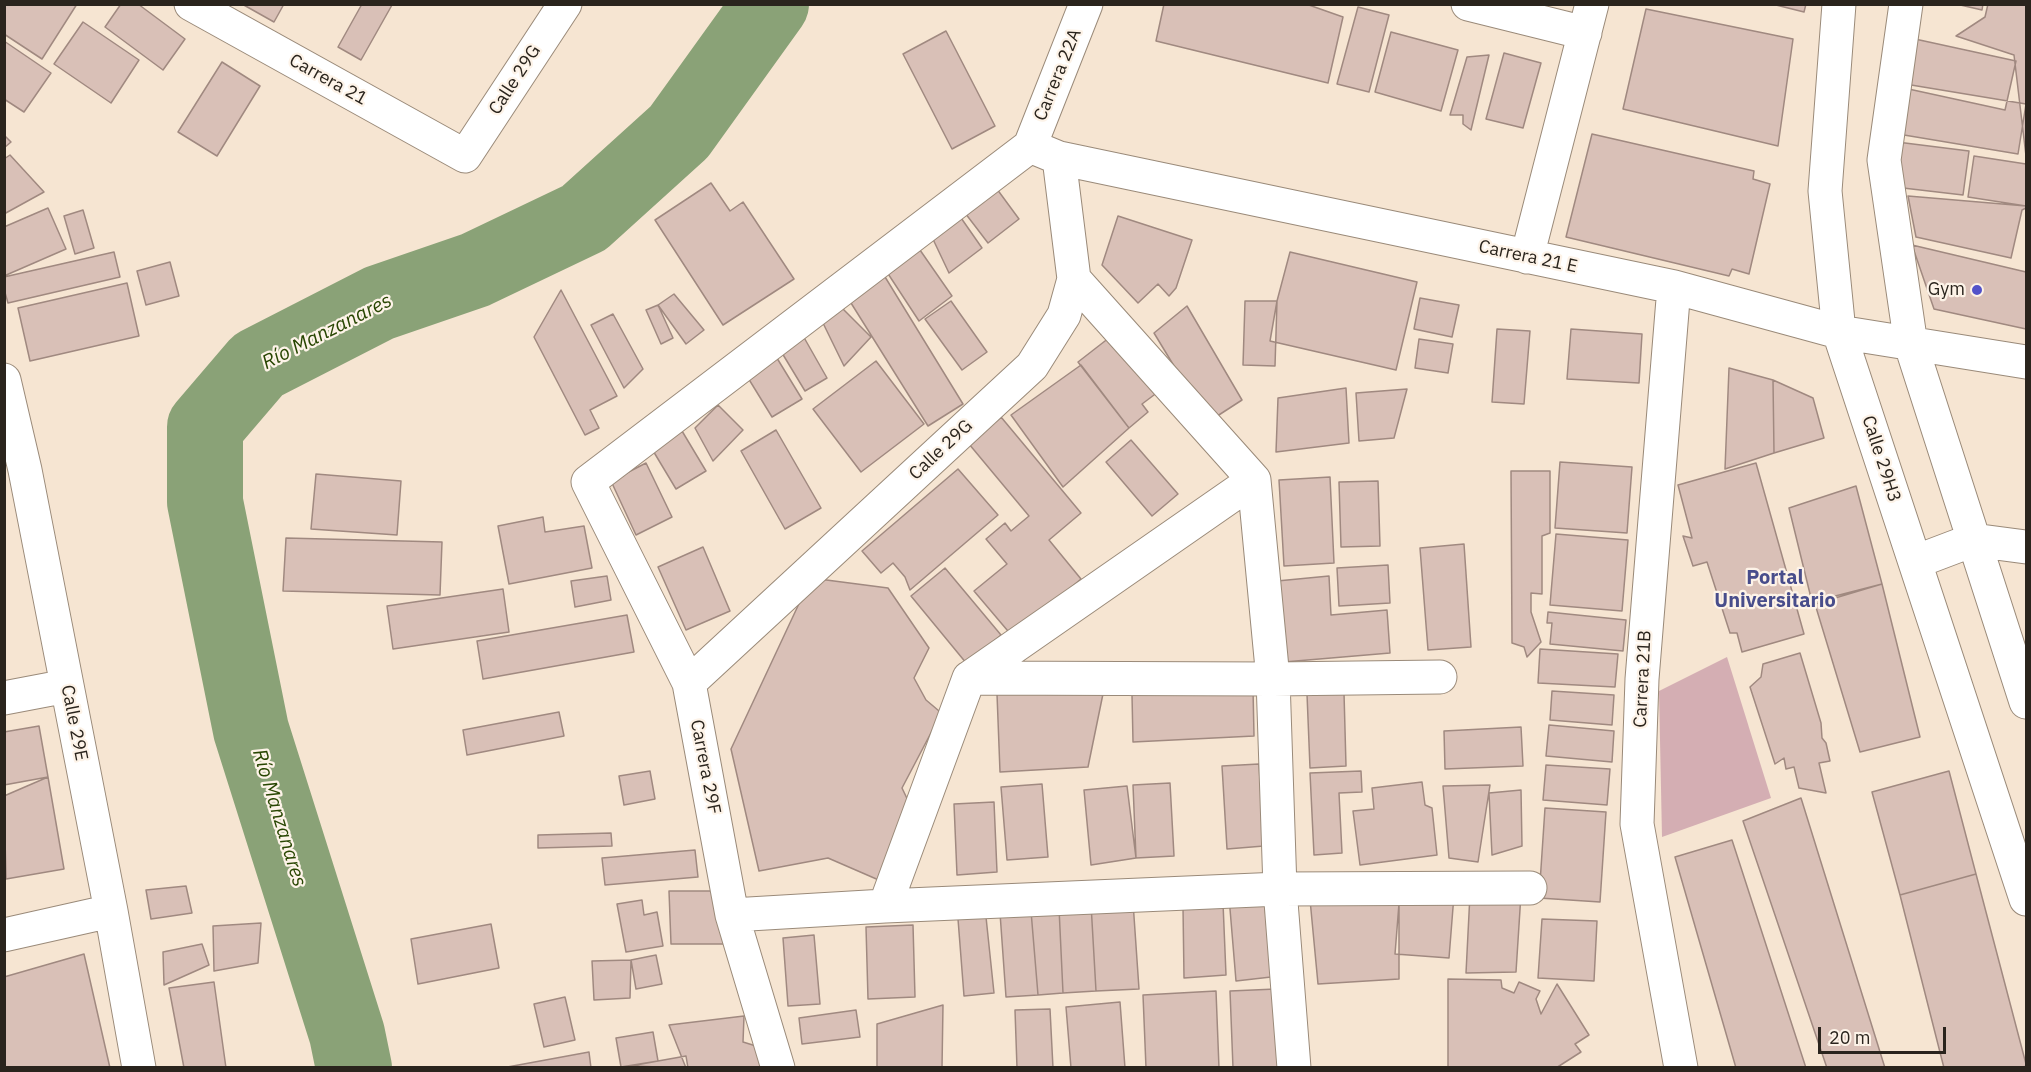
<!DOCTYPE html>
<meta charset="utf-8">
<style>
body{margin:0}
#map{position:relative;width:2031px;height:1072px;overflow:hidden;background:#f6e5d2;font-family:"IBM Plex Sans",sans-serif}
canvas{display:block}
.frame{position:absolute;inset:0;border:6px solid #2a241d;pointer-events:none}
.scale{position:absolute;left:1818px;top:1027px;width:128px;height:27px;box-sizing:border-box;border:3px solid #2a241d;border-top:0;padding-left:8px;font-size:18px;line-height:21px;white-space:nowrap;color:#2a241d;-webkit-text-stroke:4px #fdf3e8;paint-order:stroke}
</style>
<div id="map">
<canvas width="2031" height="1072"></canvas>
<div class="frame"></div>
<div class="scale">20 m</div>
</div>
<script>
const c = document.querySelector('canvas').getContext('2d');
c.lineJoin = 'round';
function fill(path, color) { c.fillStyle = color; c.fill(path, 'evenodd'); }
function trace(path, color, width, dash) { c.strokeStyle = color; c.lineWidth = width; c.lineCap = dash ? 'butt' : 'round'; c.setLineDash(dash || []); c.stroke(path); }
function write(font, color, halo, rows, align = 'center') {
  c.font = font + ' "IBM Plex Sans",sans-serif'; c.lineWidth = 4.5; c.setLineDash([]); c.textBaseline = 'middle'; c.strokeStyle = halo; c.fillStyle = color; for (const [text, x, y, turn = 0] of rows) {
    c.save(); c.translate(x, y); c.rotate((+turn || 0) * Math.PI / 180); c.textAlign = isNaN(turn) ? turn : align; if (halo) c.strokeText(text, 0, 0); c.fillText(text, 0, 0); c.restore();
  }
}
fill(new Path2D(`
 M 1727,657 L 1771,798 L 1662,837 L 1659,691 Z`), '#d4aeb3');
trace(new Path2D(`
 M 354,1068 L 347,1034 L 251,730 L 205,502 L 205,427 L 258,365 L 379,303 L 475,270 L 584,218 L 679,132 L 771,4`), '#8aa277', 76);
const building = new Path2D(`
 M 4,4 L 77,4 L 42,59 L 4,34 Z
 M 121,4 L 138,4 L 185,39 L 163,70 L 105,27 Z
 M 242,4 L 284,4 L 274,22 Z
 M 362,4 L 392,5 L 361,60 L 338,47 Z
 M 1164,4 L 1306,4 L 1343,17 L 1328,83 L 1156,41 Z
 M 1772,4 L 1806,4 L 1804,12 Z
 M 1956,4 L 1983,4 L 1982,10 Z
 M 1988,4 L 2026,4 L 2026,156 L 2014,55 L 1956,36 L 1985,17 Z
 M 1358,7 L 1389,15 L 1369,92 L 1337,84 Z
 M 1646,9 L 1793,39 L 1778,146 L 1623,109 Z
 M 83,22 L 139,60 L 111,103 L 54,64 Z
 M 946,31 L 995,126 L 952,149 L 903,54 Z
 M 1391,32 L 1458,50 L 1441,111 L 1375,92 Z
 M 1915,39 L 2016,61 L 2005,110 L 1904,88 Z
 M 4,41 L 51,73 L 24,112 L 4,99 Z
 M 1504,53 L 1541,63 L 1523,128 L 1486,119 Z
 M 1489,55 L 1471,130 L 1463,124 L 1463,115 L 1450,115 L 1467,57 Z
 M 222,62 L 260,86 L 217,156 L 178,132 Z
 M 1899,83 L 2026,104 L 2018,154 L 1904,135 Z
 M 1592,134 L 1754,171 L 1753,179 L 1770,184 L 1749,274 L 1732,269 L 1729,276 L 1566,237 Z
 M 4,135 L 11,142 L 4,148 Z
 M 1897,142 L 1969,151 L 1963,195 L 1903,188 Z
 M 10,155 L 44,192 L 4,214 L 4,159 Z
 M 1974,156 L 2026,164 L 2026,206 L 1968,197 Z
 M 711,183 L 730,211 L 743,202 L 794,279 L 723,325 L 655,220 Z
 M 994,185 L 1019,219 L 988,243 L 962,209 Z
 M 1908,196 L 2026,206 L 2026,208 L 2022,210 L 2011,258 L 1916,237 Z
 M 48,208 L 66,249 L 4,276 L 4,227 Z
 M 83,210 L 94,248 L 75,254 L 64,216 Z
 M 959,215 L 982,248 L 949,273 L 931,235 Z
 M 1118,216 L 1192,240 L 1176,288 L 1169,296 L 1158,284 L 1138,303 L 1102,265 Z
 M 913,240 L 952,296 L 919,321 L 881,263 Z
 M 1912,245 L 2026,272 L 2026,329 L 1934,309 Z
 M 114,252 L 120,277 L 8,303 L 4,289 L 4,277 Z
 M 1290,252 L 1417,282 L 1396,370 L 1270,341 L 1277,301 Z
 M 170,262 L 179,296 L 146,305 L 137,271 Z
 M 882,272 L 963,404 L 928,426 L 846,295 Z
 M 127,283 L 139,336 L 30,361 L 18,308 Z
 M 561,290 L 617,396 L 590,410 L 599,428 L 585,435 L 534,337 Z
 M 674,294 L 704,330 L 686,344 L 658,305 Z
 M 1420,298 L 1459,305 L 1452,337 L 1414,329 Z
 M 951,301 L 987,352 L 962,370 L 925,319 Z
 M 1245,301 L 1277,301 L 1275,366 L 1243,365 Z
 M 837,303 L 871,337 L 844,366 L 821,319 Z
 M 658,305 L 673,338 L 661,344 L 646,310 Z
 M 1187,306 L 1242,400 L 1208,422 L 1154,333 Z
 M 613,314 L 643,369 L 624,388 L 591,325 Z
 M 1497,329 L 1530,331 L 1524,404 L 1492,402 Z
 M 1571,329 L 1642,334 L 1639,383 L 1567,379 Z
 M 802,334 L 827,378 L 805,391 L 779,348 Z
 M 1114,334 L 1158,392 L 1142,404 L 1148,412 L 1129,428 L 1078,362 Z
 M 1419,339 L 1453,344 L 1448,373 L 1415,368 Z
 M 772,350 L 802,399 L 772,417 L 742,368 Z
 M 876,361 L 924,424 L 861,472 L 813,409 Z
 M 1081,365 L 1129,428 L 1063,487 L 1011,415 Z
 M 1729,368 L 1773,380 L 1774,453 L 1725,469 Z
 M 1773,380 L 1813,398 L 1824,438 L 1774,453 Z
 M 1346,388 L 1349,443 L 1276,452 L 1278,398 Z
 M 1407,389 L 1394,438 L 1359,441 L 1356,393 Z
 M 718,405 L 743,430 L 713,461 L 695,428 Z
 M 1001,417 L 1081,513 L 1049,540 L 1081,579 L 1013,637 L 974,591 L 1007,564 L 986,539 L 1005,523 L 1011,531 L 1029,516 L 969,444 Z
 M 776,430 L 821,508 L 785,529 L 741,451 Z
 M 682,431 L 706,471 L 676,489 L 652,449 Z
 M 1131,440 L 1178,494 L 1152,516 L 1106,462 Z
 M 1560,462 L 1632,467 L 1627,533 L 1555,528 Z
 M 646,463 L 672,517 L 636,535 L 611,481 Z
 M 1756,463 L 1804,634 L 1742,652 L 1737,633 L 1730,633 L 1707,562 L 1693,566 L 1683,536 L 1692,538 L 1678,485 Z
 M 958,469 L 998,515 L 910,590 L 905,577 L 893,563 L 881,573 L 862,551 Z
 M 1511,471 L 1550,471 L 1550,533 L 1542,536 L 1542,594 L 1531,593 L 1531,612 L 1541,642 L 1527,657 L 1524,647 L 1512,643 Z
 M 316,474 L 401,481 L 397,535 L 311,529 Z
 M 1330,477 L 1334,563 L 1284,566 L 1279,480 Z
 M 1378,481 L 1380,546 L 1341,547 L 1339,482 Z
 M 1856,486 L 1882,584 L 1812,602 L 1789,508 Z
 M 543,517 L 545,532 L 584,526 L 592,568 L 509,584 L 498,526 Z
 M 1556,534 L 1628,540 L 1622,611 L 1550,605 Z
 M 286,538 L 442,542 L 440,595 L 283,591 Z
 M 1464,544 L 1471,647 L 1428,650 L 1420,548 Z
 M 703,547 L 730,611 L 686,630 L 658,567 Z
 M 1388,565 L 1390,603 L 1339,606 L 1337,568 Z
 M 945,568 L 1001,635 L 967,664 L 911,596 Z
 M 607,576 L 611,600 L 575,607 L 571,581 Z
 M 1329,576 L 1331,615 L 1387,610 L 1390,653 L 1284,662 L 1277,581 Z
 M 811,578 L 888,588 L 929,648 L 914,678 L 926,700 L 945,716 L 933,729 L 902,788 L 912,809 L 881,881 L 828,858 L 759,871 L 731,749 Z
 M 1882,584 L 1920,737 L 1860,752 L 1815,604 Z
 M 503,589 L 509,632 L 393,649 L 387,606 Z
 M 1548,612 L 1626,620 L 1623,651 L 1550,644 L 1552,623 L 1547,623 Z
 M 627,615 L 634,652 L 483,679 L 477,641 Z
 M 1540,649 L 1618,654 L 1615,687 L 1538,683 Z
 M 1800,653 L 1821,723 L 1822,738 L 1826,743 L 1830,761 L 1819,763 L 1826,793 L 1799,788 L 1794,767 L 1786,769 L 1784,758 L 1775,764 L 1750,687 L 1761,677 L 1763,664 Z
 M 1104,689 L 1088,767 L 1000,772 L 997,694 Z
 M 1253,689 L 1254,736 L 1133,742 L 1132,695 Z
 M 1552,691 L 1614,695 L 1612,725 L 1550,720 Z
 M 1344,693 L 1346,766 L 1310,768 L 1307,694 Z
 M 559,712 L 564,736 L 467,755 L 463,730 Z
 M 1549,725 L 1614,731 L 1612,762 L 1546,756 Z
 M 39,726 L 48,777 L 4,785 L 4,732 Z
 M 1521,727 L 1523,766 L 1445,769 L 1444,731 Z
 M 1259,764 L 1264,846 L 1227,849 L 1222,766 Z
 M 1546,765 L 1610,769 L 1607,805 L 1543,800 Z
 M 650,771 L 655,799 L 624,805 L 619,776 Z
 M 1361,771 L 1362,792 L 1339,793 L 1342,853 L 1314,855 L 1310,773 Z
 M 1949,771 L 1976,874 L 1900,895 L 1872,792 Z
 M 48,777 L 64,869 L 6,879 L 4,796 Z
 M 1422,782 L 1425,805 L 1432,808 L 1437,855 L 1360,865 L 1353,811 L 1374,809 L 1372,788 Z
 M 1170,783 L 1174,856 L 1136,858 L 1133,785 Z
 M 1042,784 L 1048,857 L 1007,860 L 1001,787 Z
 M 1490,785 L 1478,862 L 1449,858 L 1443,786 Z
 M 1127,786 L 1136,858 L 1091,865 L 1084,790 Z
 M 1521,790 L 1522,846 L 1492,855 L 1489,793 Z
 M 1801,798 L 1885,1068 L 1827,1068 L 1743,821 Z
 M 994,802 L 997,872 L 957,875 L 954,804 Z
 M 1545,808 L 1606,812 L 1600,902 L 1539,898 Z
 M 611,833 L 612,846 L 538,848 L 538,835 Z
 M 1732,840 L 1806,1068 L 1736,1068 L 1675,857 Z
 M 695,850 L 698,877 L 605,885 L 602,858 Z
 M 1976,874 L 2026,1064 L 2026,1066 L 2022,1068 L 1944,1068 L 1900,895 Z
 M 1399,885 L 1399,979 L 1318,984 L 1309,889 Z
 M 186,886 L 192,913 L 151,919 L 146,890 Z
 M 669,891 L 713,891 L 730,944 L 671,944 Z
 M 1400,891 L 1454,895 L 1449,958 L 1395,954 Z
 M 1264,894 L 1271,977 L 1236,981 L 1229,897 Z
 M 1470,894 L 1521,894 L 1516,972 L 1466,973 Z
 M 642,900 L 644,915 L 657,912 L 663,946 L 626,952 L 617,904 Z
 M 1133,902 L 1139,989 L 1096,991 L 1091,904 Z
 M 1223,903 L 1226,975 L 1184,978 L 1183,907 Z
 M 1091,904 L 1096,991 L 1063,993 L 1059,908 Z
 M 1059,908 L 1063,993 L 1038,995 L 1031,911 Z
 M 1031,911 L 1038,995 L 1006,997 L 1000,913 Z
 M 986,917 L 994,993 L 964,996 L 958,919 Z
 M 1542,919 L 1597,921 L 1594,981 L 1538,978 Z
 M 261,923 L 258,963 L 214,971 L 213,926 Z
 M 491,924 L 499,968 L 418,984 L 411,939 Z
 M 913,925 L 915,997 L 868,999 L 866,927 Z
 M 814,935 L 820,1004 L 788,1006 L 783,938 Z
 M 202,944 L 209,965 L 164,985 L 163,952 Z
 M 84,954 L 110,1068 L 4,1068 L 4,977 Z
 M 656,955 L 662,984 L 636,989 L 631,960 Z
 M 631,960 L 630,998 L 594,1000 L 592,961 Z
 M 1448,979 L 1501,980 L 1502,988 L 1514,993 L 1519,982 L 1540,991 L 1536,999 L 1541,1014 L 1557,984 L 1589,1035 L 1575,1044 L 1581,1052 L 1556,1068 L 1448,1068 Z
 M 214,982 L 226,1068 L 184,1068 L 169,988 Z
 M 1276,989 L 1280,1068 L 1233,1068 L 1230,991 Z
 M 1216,991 L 1219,1068 L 1146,1068 L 1143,995 Z
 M 565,997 L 575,1040 L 544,1047 L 534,1004 Z
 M 1120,1002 L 1125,1068 L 1071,1068 L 1066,1007 Z
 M 943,1005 L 942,1068 L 877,1068 L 877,1024 Z
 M 1050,1009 L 1053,1068 L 1017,1068 L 1015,1010 Z
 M 856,1010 L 860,1037 L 802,1044 L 799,1018 Z
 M 744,1016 L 743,1042 L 756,1046 L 761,1068 L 686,1068 L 669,1025 Z
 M 653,1032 L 658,1061 L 621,1067 L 616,1038 Z
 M 589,1052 L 591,1068 L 502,1068 Z
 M 686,1056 L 688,1068 L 631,1066 L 658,1061 Z`);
fill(building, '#d9c0b7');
trace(building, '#a08980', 1.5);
const minor = new Path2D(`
 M 191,4 L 465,156 L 565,4
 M 1468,4 L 1585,33
 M 1839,4 L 1825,191 L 1839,332 L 2026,899
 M 1906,4 L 1884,160 L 1911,345 L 2026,702
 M 1030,146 L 1059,158 L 1674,287 L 1839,332 L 2026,362
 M 1030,146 L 1086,4
 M 1527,257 L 1592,4
 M 1074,279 L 1254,480 L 1273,679 L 1280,889 L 1294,1068
 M 1674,287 L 1642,679 L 1637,824 L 1681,1068
 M 4,380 L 25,470 L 111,911 L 139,1068
 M 1915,562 L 1973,540 L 2026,547
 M 969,678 L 1273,679 L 1440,677
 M 689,683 L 1032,366 L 1064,315 L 1074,279 L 1059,158
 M 4,698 L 67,686
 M 885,906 L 969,678 L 1254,480
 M 732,915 L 885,906 L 1280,889 L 1530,888
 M 4,935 L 111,911
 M 778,1068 L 732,915 L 689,683 L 588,482 L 1030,146`);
trace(minor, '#9a8a79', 35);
trace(minor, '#fff', 33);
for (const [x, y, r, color] of [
 [1977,290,6,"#5252c9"]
]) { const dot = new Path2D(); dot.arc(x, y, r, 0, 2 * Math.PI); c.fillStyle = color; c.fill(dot); trace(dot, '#fdf3e8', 2); }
write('18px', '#2a241d', '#fdf3e8', [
 ["Carrera 22A",1058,75,-68],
 ["Carrera 21",328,80,29],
 ["Calle 29G",515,80,-57],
 ["Carrera 21 E",1528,257,12],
 ["Calle 29G",941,450,-43],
 ["Calle 29H3",1881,459,72],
 ["Carrera 21B",1643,679,-87],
 ["Calle 29E",74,723,79],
 ["Carrera 29F",705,767,79]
]);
write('18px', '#2a241d', '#fdf3e8', [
 ["Gym",1965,290]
], 'right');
write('italic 20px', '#284602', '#fdf3e8', [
 ["Río Manzanares",327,332,-27],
 ["Río Manzanares",279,818,73]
]);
write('bold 20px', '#484d8b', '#fdf3e8', [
 ["Portal",1775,578],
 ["Universitario",1775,601]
]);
</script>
